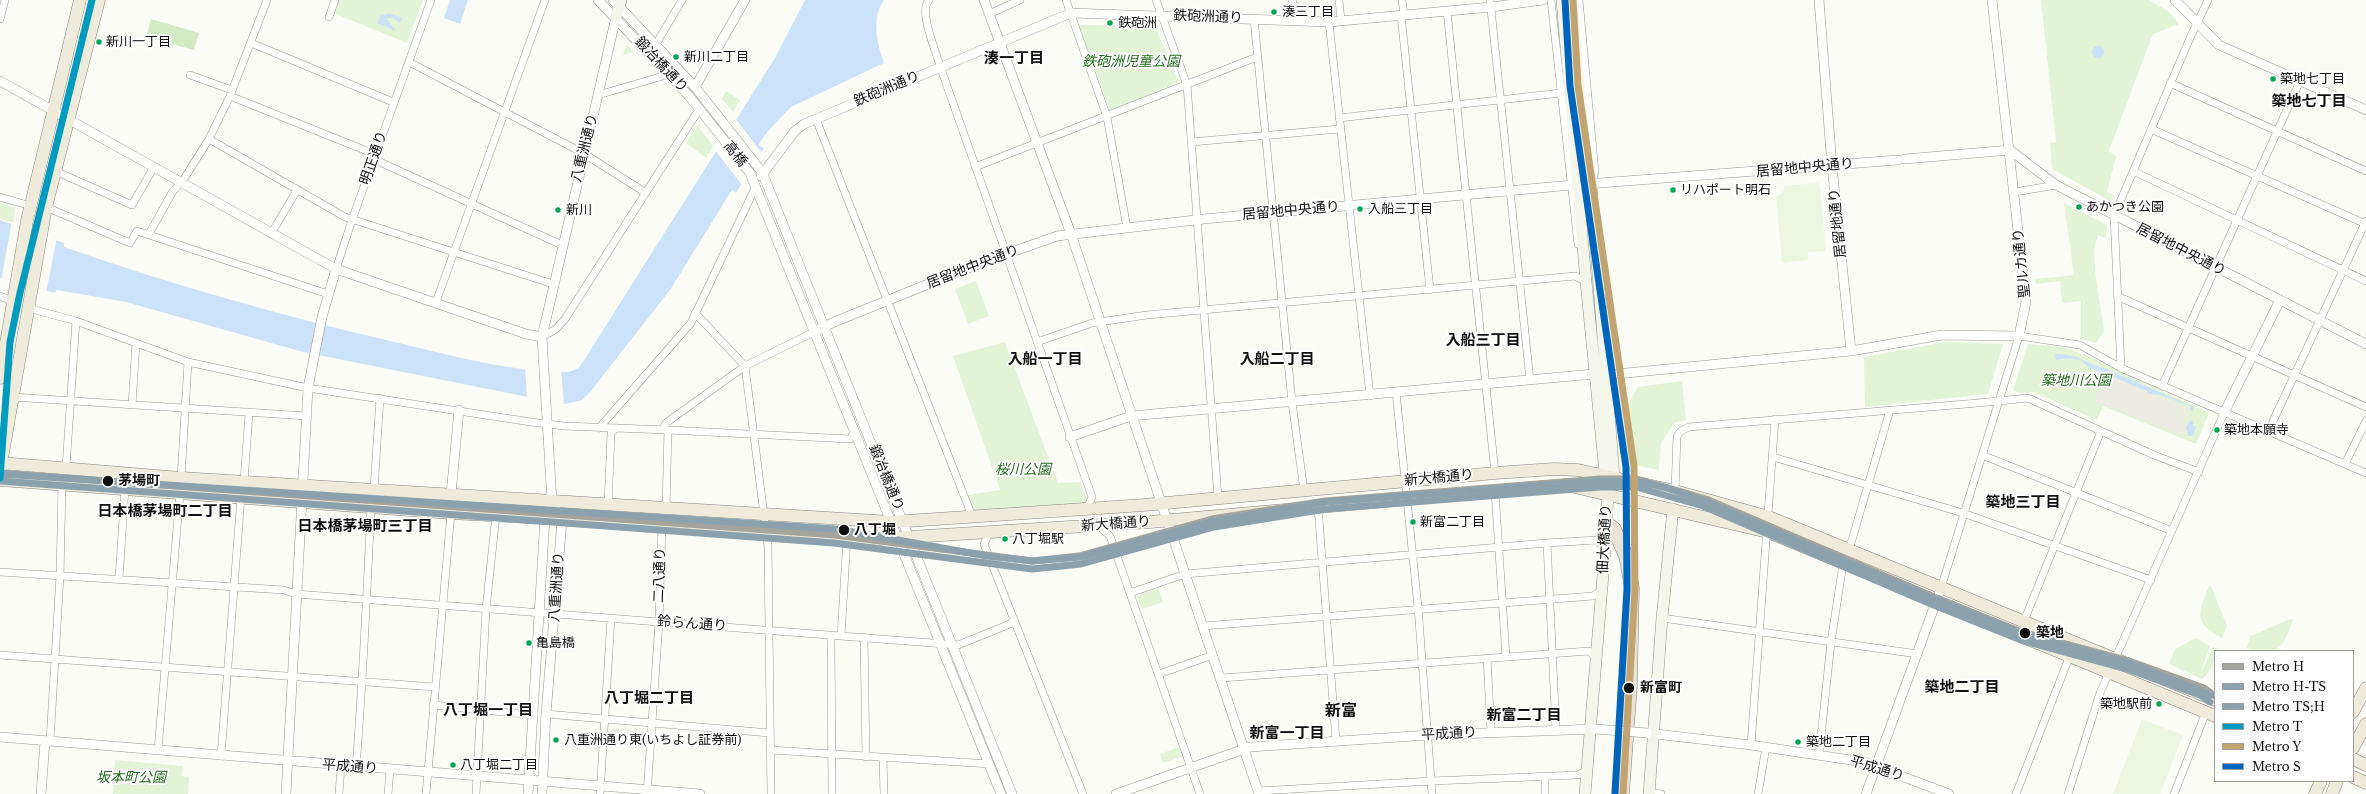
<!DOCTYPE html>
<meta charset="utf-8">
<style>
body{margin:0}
#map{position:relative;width:2366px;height:794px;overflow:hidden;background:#fcfcf7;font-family:"Libre Baskerville",serif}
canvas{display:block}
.legend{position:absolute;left:2214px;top:650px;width:140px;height:132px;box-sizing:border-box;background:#fff;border:1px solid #9f9f9f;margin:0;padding:5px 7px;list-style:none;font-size:12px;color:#101010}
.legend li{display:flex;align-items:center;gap:8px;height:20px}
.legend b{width:20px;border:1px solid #9f9f9f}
</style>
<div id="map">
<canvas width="2366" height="794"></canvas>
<ul class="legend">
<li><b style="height:5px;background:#a4a49c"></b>Metro H</li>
<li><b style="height:5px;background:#8ba2ae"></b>Metro H-TS</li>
<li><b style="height:5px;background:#8ba2ae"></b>Metro TS;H</li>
<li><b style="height:5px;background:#009bbf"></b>Metro T</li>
<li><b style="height:5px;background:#c1a470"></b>Metro Y</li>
<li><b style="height:5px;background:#0065bd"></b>Metro S</li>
</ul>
</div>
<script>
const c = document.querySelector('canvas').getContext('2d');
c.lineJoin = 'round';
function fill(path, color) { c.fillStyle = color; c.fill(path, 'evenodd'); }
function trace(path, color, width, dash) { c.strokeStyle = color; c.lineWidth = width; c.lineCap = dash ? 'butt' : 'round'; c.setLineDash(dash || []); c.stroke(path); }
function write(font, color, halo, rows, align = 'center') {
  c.font = font + ' "Libre Baskerville","Noto Sans JP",serif'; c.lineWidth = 4; c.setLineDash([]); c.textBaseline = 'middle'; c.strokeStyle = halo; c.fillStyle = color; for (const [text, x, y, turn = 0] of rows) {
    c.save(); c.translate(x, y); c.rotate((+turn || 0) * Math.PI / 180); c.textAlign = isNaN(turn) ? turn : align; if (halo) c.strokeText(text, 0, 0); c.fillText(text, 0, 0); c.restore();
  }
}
fill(new Path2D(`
 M 338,0 L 423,0 L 407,43 L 333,13 Z
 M 2041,0 L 2148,0 L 2168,11 L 2179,24 L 2153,34 L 2109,151 L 2116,156 L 2107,192 L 2114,195 L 2112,202 L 2052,169 L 2050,143 L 2056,142 Z
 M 1079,25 L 1155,26 L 1179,82 L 1110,111 Z
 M 626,46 L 629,46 L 634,52 L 623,55 Z
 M 726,91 L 740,100 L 733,112 L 722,99 Z
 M 697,125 L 713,146 L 706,158 L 686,143 Z
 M 0,203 L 15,208 L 13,223 L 0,219 Z
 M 2064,203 L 2107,225 L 2106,238 L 2098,235 L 2094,249 L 2095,271 L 2104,331 L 2096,343 L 2081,339 L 2081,301 L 2062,303 L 2060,281 L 2036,284 L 2035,279 L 2074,275 Z
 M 976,281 L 989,316 L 968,324 L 955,289 Z
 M 1005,342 L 1058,483 L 1080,482 L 1087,500 L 1085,503 L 975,512 L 968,495 L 1000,490 L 953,356 Z
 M 1945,342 L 2003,344 L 1988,394 L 1865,407 L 1864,357 Z
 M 2028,344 L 2058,346 L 2086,355 L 2209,413 L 2196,444 L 2103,406 L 2097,420 L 2033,392 L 2020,393 L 2013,390 Z
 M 1682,381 L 1686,420 L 1674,423 L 1661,443 L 1659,470 L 1630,464 L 1626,457 L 1625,409 L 1638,387 Z
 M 2209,586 L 2212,588 L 2227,626 L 2222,638 C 2193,623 2198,614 2209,586 Z
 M 1158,588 L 1163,602 L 1142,609 L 1137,596 Z
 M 2290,619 L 2293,620 L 2284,642 L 2276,650 L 2255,651 L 2246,648 L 2251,636 Z
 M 2196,638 L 2210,646 L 2201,673 L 2213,647 L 2219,650 L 2215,651 C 2215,663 2211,672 2202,679 L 2169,664 L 2175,649 Z
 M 1179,747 L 1182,757 L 1163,763 L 1160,754 Z
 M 115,760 L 183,766 L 182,776 L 189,777 L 188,794 L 113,794 Z`), '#e3f3d6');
fill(new Path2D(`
 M 151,19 L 199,33 L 194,50 L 146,37 Z`), '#d2ebc4');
fill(new Path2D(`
 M 1818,183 L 1820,186 L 1826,251 L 1808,252 L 1808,260 L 1782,263 L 1776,196 L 1780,195 L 1784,190 L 1784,186 Z
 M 2142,719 L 2183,735 L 2160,794 L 2113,794 Z`), '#edf7e0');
fill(new Path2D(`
 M 2107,374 L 2189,408 L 2183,436 L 2094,401 Z`), '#edece2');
fill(new Path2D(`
 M 450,0 L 468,0 L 460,24 L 444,18 Z
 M 805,0 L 884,0 C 871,19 877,43 884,63 L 791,107 L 768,131 L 758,145 L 764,148 L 736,193 L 732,190 L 670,290 L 591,391 L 582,400 L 566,404 L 528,397 L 303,352 L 126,302 L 57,290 L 55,293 L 0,278 L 0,220 L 64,243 L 64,247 C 173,285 286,317 399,343 C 453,356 512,372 569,372 L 579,368 L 775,58 Z
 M 389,13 L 402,18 L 400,23 L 393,18 L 386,18 L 396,31 L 377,23 L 380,16 Z
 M2092 52a6 6 0 1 1 12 0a6 6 0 1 1-12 0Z
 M 2055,354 C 2078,354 2084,363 2104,368 L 2194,407 L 2192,411 L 2190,411 L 2190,406 L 2160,395 L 2149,394 L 2147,391 L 2088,367 C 2081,356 2067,358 2056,360 Z
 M 2190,421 L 2193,421 L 2193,426 L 2196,426 L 2193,436 L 2188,436 L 2186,427 Z`), '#cce2f8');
fill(new Path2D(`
 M 735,118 L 762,153 L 742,185 L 715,150 Z
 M 12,221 L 57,238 L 46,293 L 1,281 Z
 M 525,366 L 561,370 L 564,405 L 527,399 Z`), '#fcfcf7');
const minor = new Path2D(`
 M 929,0 C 918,11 936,51 940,66 L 1092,497 L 1087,509
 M 1066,0 L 1107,117 L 1127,228
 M 1156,0 L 1187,85 L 1218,498
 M 1292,0 L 1299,20
 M 1339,0 L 1341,21
 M 1402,0 L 1404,15
 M 1490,0 L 1530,380
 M 1551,0 L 1578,244
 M 1579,0 L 1595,172 L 1591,185
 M 1447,11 L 1495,473
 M 989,14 L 1020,0
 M 1401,15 L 1430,290
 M 329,17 L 335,0
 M 0,19 L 5,0
 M 1254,19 L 1292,402 L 1304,491
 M 1329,22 L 1370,396
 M 251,43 L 393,102
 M 656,44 L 682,0
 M 409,62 L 583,153 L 646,193
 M 190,75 L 232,90
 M 2170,83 L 2366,171
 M 598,95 L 670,74
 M 230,96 L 367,151 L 382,163 L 562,245
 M 1339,118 L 1561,93
 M 816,119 L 972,516
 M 2151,129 L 2366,224
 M 209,139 L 345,217 L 553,284
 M 1191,142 L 1340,129
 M 975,167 L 1257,57
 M 55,171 L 132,205 L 154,167
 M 2133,171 L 2366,281
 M 2015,192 L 2056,185
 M 0,197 L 31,206
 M 46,207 L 130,243 L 137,231 L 328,294
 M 149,234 L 173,191 L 182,182 L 209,139 L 230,96 L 267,0
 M 271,234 L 297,190
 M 336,269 L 352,220 L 431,0
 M 0,296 L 12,301
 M 2117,296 L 2366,407
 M 436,302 L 545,0
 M 28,308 L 76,321 L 188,362 L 308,388 L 531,422 L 564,426 L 668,430
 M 695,313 L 745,366 L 768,546 L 771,794
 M 542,337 L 556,329 L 565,319 L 700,108
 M 1037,342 L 1092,323 L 1147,315 L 1575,276 L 1586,282
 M 2121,368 L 2114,216 L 2190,38 L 2208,0
 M 2162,386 L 2300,81
 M 1396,392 L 1418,607 L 1432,794
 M 12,397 L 307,416
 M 132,405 L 136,343
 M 599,428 L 691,323 L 756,186
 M 663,429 L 666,423 L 745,366 L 814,332
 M 2268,432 L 2366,221
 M 1982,455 L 2172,531
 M 1773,457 L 1963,513 L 2151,580
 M 2345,464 L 2366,421
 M 66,467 L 76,321
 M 181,478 L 188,362
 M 244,482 L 249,413
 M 374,489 L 380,398
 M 1495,491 L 1506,657
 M 1675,491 L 1677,436 L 1681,431 L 1689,427 L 1978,403 L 2028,398 L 2154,455 L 2199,472
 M 608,506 L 611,433 L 616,428
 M 1318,507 L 1336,741
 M 666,509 L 668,430 L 850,439 L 855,431
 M 1099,526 L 1110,536 L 1200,794
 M 990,532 L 984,544 L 1083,794
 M 1547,543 L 1556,730
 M 1849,550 L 1890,410
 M 0,572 L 284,590 L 296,594 L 958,645 L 1010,624 L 1014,619
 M 119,579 L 125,489
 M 1941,588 L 2019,336 L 2080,345 L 2121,368 L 2366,473
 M 1130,593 L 1185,574 L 1547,543 L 1597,540 L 1605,549
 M 1662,618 L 1918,654
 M 2024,621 L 2101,431
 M 1203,626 L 1593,596 L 1602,590
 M 831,635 L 832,794
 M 841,636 L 847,537
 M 864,637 L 866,757
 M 0,655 L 435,687
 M 1487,658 L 1491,732
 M 1159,674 L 1213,655
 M 1221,678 L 1589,651 L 1596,658
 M 433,705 L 534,715
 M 546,714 L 770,733
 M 50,741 L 60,576 L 62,484
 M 1751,745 L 1775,419
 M 158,750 L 180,493
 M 771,750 L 990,764
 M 1819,755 L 1831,642 L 1843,564
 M 221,756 L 241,497
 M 883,758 L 884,794
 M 356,767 C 363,680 367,593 371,506
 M 1545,777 L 1545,794
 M 1258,791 L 1432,781 L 1578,775 L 1587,770
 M 1649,792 L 1661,794
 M 339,794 L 341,766
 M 388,794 L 390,770
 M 426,794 L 451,513
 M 476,794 L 486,609 L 496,515
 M 600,794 L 611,618
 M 647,794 L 659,622 L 662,524
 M 1758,794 L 1766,747
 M 2016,794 L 2070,655
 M 2068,794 L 2100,693 L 2224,413
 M 2174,794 L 2206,712`);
const tertiary = new Path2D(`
 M 598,0 L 689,96 L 750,173 L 1001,794
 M 613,0 L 695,87 L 762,172 L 1012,794
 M 984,0 L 1071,234 L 1259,794
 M 1819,0 L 1832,166 L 1851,351
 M 2175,0 L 2219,45 L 2366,110
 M 0,81 L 336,269 L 526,334 L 542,337
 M 695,87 L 745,0
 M 1905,159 L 2010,150 L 2056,185 L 2366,344
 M 761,176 L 795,131 L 804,124 L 1071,13 L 1329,22 L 1491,7 L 1543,0
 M 814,332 L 834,322 L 978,264 L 1057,236 L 1204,219 L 1561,186 L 1898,160
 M 1606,375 L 1851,351 L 1942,335 L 2019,336 L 2026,302 L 1992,0
 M 2224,413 L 2280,300
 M 1070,437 L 1131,416 L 1594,374
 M 451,494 L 459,410
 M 1647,733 L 1751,745 L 1864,762 L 1949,794
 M 0,737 L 700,794
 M 41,794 L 45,741
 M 286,794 L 308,388 L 322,317 L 336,269
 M 528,794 L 545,518 L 552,502
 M 542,794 L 546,714 L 562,520 L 552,502 L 542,337 L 616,17
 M 1116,794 L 1250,747 L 1429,735 L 1596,729
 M 1866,794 L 1941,588`);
const secondary = new Path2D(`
 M 1562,0 L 1586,282 L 1606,483
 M 1571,0 L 1587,173 L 1591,185 L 1614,477 L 1608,493 L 1605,550 L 1585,794
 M 616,17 L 621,0
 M 1649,794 L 1662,618 L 1673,509`);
const primary = new Path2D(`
 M 0,378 L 27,221 L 80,0
 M 0,463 L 181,478 L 892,522 L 1144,505 L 1495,473 L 1554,469 L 1578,470 L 1675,491 L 1769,517 L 2215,700
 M 0,470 L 46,207 L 99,0
 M 0,480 L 451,513 L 662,524 L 878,539 L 1150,522 L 1566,485 L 1768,532 L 2215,716
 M 2353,712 L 2366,688
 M 2353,748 L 2366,724
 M 2353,759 L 2366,765
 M 2353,777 L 2366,783
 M 2315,794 L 2321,781
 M 2332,794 L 2337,781`);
const motorway = new Path2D(`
 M 1606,523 L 1614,529 L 1626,556 L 1632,588 L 1630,685 L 1622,794`);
trace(minor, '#969694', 8);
trace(tertiary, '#969694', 10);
trace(secondary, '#8d8d8b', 12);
trace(primary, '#848481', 13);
trace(motorway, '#848481', 15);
trace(minor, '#fffffe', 7);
trace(tertiary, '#fffffe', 9);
trace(secondary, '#f5f6eb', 11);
trace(primary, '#eeebda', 12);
trace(motorway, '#ebe2d7', 14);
const tertiaryBridge = new Path2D(`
 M 1596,729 L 1647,733`);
trace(tertiaryBridge, '#969694', 10, []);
trace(tertiaryBridge, '#fffffe', 9);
trace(new Path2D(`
 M 0,473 L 835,535 L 1032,561 L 1079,556 L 1212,519 L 1325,501 L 1600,479 L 1637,479 L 1706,499 L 1934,597 L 2024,633 L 2129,661 L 2204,688 L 2215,696`), '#a4a49c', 7);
trace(new Path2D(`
 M 0,481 L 834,543 L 1032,569 L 1081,564 L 1214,527 L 1326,509 L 1600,487 L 1636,487 L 1703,506 L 1931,604 L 2021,640 L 2127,669 L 2200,695 L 2210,702`), '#8ba2ae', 7);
trace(new Path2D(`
 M 0,474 L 836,529 L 987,556 L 1033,561 L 1081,557 L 1215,521 L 1326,502 L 1597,481 L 1642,482 L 1667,488 L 1705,501 L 1934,599 L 2023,634 L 2129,663 L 2211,695`), '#8ba2ae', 7);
trace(new Path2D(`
 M 0,478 L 10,342 L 20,293 L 92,0`), '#009bbf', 7);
trace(new Path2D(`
 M 1573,0 L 1578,85 L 1634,466 L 1635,589 L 1623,794`), '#c1a470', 7);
trace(new Path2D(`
 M 1565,0 L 1570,86 L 1626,467 L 1627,589 L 1615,793`), '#0065bd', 7);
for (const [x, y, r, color] of [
 [1274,12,3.5,"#00a651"],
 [1110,23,3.5,"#00a651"],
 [99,42,3.5,"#00a651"],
 [676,57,3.5,"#00a651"],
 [2273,79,3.5,"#00a651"],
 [1673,190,3.5,"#00a651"],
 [2079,207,3.5,"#00a651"],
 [1360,209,3.5,"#00a651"],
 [558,210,3.5,"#00a651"],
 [2217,430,3.5,"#00a651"],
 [108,481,6,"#101010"],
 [1413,522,3.5,"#00a651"],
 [844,530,6,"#101010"],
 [1005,539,3.5,"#00a651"],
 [2025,633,6,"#101010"],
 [529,643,3.5,"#00a651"],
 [1629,688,6,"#101010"],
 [2159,704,3.5,"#00a651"],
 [556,740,3.5,"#00a651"],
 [1798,742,3.5,"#00a651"],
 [453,765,3.5,"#00a651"]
]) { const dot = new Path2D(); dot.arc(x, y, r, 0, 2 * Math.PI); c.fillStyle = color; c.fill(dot); trace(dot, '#fff', 1.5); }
write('13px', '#101010', '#fff', [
 ["湊三丁目",1282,12],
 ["鉄砲洲",1118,23],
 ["新川一丁目",106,42],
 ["新川二丁目",684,57],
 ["築地七丁目",2280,79],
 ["リハポート明石",1680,190],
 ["あかつき公園",2086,207],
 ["入船三丁目",1368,209],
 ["新川",566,210],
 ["築地本願寺",2224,430],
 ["新富二丁目",1420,522],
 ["八丁堀駅",1012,539],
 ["亀島橋",536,643],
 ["築地駅前",2152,704,"right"],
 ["八重洲通り東(いちよし証券前)",564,740],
 ["築地二丁目",1806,742],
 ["八丁堀二丁目",460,765]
], 'left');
write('14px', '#101010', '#fff', [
 ["鉄砲洲通り",1208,17,2],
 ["鍛冶橋通り",661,65,47],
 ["鉄砲洲通り",887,89,-23],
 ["八重洲通り",585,148,-76],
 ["高橋",735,154,52],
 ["明正通り",374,158,-71],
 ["居留地中央通り",1805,168,-5],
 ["居留地中央通り",1291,211,-5],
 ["居留地通り",1838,223,-96],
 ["居留地中央通り",2181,250,27],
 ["聖ルカ通り",2022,263,-96],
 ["居留地中央通り",973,267,-21],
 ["鍛冶橋通り",886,478,68],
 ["新大橋通り",1439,478,-5],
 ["新大橋通り",1116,524,-4],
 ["佃大橋通り",1605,539,-87],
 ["二八通り",660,575,-88],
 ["八重洲通り",557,587,-86],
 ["鈴らん通り",692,624,4],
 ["平成通り",1449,734,-3],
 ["平成通り",350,767,4],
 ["平成通り",1877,769,17]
]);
write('italic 14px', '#236c1d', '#fff', [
 ["鉄砲洲児童公園",1131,62],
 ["築地川公園",2076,381],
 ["桜川公園",1023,470],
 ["坂本町公園",131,778]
]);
write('bold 14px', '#101010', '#fff', [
 ["茅場町",118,481],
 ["八丁堀",854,530],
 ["築地",2036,633],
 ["新富町",1640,688]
], 'left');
write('bold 15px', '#101010', '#fff', [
 ["湊一丁目",1014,59],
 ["築地七丁目",2309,102],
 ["入船三丁目",1483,341],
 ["入船一丁目",1045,360],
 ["入船二丁目",1277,360],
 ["築地三丁目",2023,503],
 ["日本橋茅場町二丁目",165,512],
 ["日本橋茅場町三丁目",365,527],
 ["築地二丁目",1962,688],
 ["八丁堀二丁目",649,699],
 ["八丁堀一丁目",488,711],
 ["新富二丁目",1524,716],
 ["新富一丁目",1287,734]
]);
write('bold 16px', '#101010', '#fff', [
 ["新富",1341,711]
]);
</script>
